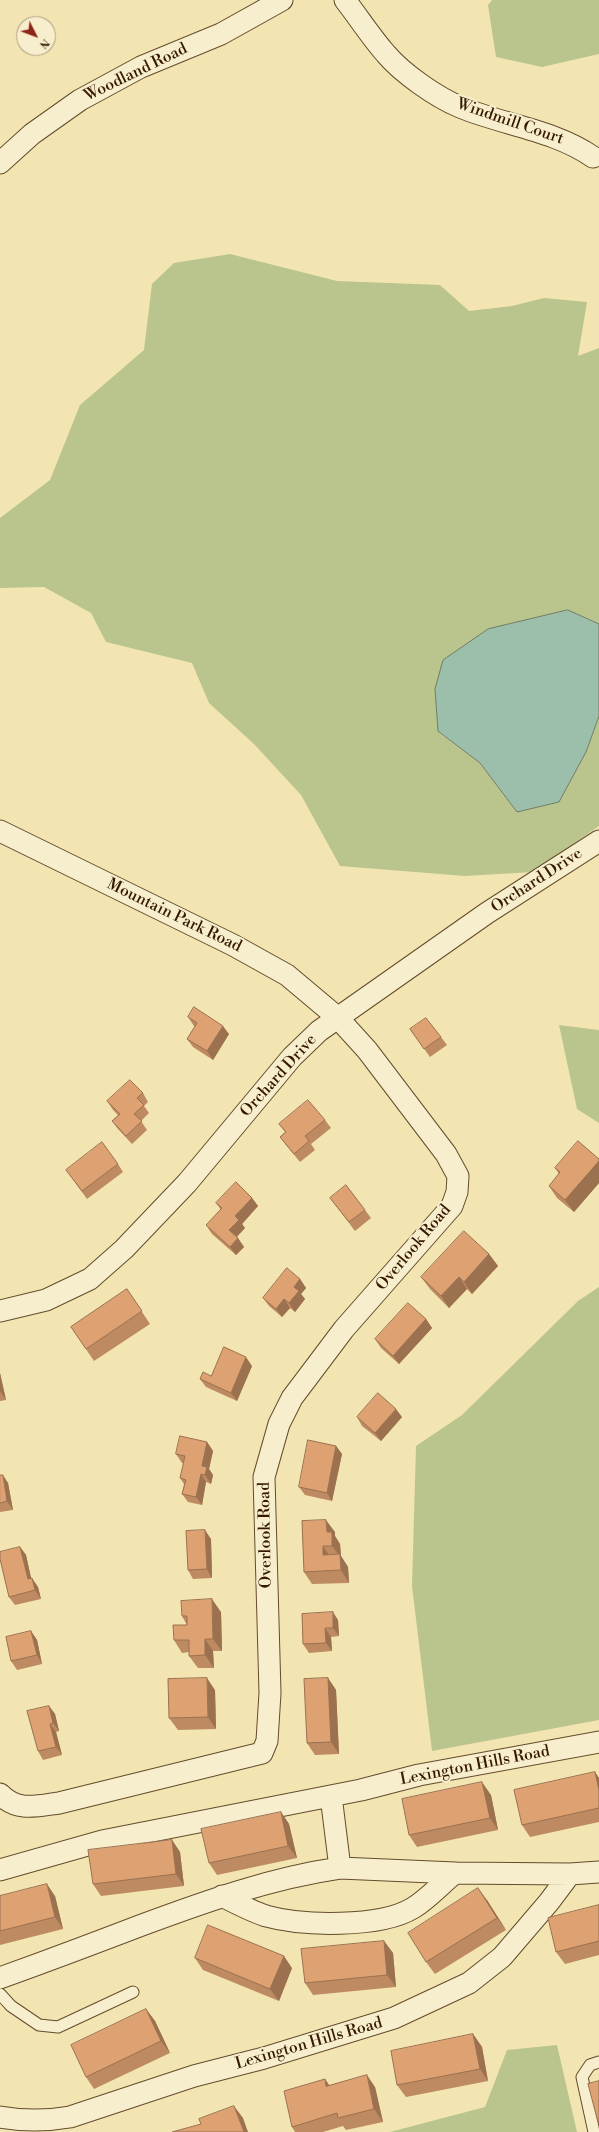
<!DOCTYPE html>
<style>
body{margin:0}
#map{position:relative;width:599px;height:2132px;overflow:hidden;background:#f3e5b2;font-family:"Libre Bodoni",serif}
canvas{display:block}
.north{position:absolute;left:16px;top:16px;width:40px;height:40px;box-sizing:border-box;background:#f7eecd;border:1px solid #a9997b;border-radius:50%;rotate:132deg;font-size:11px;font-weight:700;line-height:16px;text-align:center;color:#351900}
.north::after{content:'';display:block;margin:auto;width:14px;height:18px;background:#8f2418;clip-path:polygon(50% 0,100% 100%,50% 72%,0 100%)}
</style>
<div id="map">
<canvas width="599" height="2132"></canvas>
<div class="north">N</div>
</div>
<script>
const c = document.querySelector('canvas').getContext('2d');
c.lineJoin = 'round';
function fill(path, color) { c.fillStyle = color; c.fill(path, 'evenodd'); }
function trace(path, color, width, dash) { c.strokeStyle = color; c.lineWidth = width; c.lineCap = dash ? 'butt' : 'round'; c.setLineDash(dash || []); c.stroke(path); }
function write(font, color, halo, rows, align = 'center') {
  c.font = font + ' "Libre Bodoni",serif'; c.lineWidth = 4; c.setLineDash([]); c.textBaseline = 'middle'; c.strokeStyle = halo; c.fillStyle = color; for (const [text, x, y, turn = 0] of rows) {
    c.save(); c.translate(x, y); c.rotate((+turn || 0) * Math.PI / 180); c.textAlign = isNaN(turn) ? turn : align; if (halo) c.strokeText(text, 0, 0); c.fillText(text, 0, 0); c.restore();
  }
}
fill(new Path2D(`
 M 492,0 L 599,0 L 599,54 L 542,67 L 496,57 L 488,5 Z
 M 230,254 L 337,281 L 440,285 L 469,311 L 512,306 L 544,298 L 587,302 L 578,356 L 599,348 L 599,624 L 568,610 L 529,620 L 438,731 L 480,763 L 517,812 L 586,752 L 599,716 L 599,826 L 533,872 L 465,876 L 340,866 L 301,795 L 254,744 L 209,703 L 192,663 L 106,642 L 91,613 L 44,587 L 0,588 L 0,518 L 50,480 L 80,405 L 144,350 L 152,284 L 174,263 Z
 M 559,1025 L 599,1030 L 599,1123 L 577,1109 Z
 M 599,1287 L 599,1720 L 432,1751 L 412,1586 L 416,1446 L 462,1415 L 578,1301 Z
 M 557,2045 L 577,2132 L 390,2132 L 485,2107 L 507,2050 Z`), '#b9c58d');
const water = new Path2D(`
 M 568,610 L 599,624 L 599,716 L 586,752 L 559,802 L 517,812 L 480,763 L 438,731 L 435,689 L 443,660 L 488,629 Z`);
fill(water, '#9bbfab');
trace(water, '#727d67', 1);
const service = new Path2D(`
 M 0,1994 L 11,2006 L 39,2025 L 58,2027 L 133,1992
 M 594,2132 L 582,2077 L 590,2065 L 599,2062`);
const minor = new Path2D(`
 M 345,0 C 359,18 371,37 386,54 C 402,73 436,97 460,107 C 503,125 554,130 593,157
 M 0,163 L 32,134 L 80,100 L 141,67 L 221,34 L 282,0
 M 0,831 L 233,945 L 287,975 L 337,1017 L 367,1050 L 446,1154 L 458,1176 L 457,1192 L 452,1206 L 344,1329 L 292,1398 L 279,1424 L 264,1477 L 270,1693 L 267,1741 L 262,1753 L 59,1803 C 37,1806 17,1812 0,1794
 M 0,1311 L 46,1300 L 90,1279 L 124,1249 L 187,1183 L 292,1057 L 319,1031 L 487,913 L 599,841
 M 331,1796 L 340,1868
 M 0,1870 L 102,1841 L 361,1790 L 419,1775 L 599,1742
 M 222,1896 C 236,1903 251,1911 266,1916 C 302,1926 380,1928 413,1908 C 428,1899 441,1884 455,1873
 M 0,1978 C 47,1961 95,1943 142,1925 C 207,1901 271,1878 340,1868 L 455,1873 L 570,1874 L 599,1872
 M 0,2117 C 23,2121 47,2121 70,2117 L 194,2076 L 264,2058 L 394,2018 L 469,1983 L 502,1957 L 549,1902 L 570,1874`);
trace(service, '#644c2c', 13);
trace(minor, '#644c2c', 23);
trace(service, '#f7eecd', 11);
trace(minor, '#f7eecd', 21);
fill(new Path2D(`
 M 188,1017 L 229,1034 L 213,1060 L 193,1047 L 187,1039 L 195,1026 L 194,1026 Z
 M 410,1029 L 441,1037 L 447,1045 L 430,1057 Z
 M 143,1093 L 148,1102 L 144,1106 L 149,1113 L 141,1121 L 147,1130 L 132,1144 L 118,1129 L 112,1121 L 118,1115 L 113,1110 L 107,1101 Z
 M 325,1120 L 331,1128 L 311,1144 L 315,1150 L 300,1162 L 286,1145 L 280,1137 L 285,1132 L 279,1124 Z
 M 599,1159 L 599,1183 L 574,1212 L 557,1198 L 549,1186 L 559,1174 L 555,1168 Z
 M 118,1164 L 123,1172 L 87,1199 L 66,1170 Z
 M 252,1198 L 258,1206 L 242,1224 L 245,1228 L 237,1237 L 244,1247 L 236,1255 L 212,1234 L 206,1225 L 221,1210 L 216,1203 Z
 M 330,1198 L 365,1210 L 371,1218 L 355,1231 Z
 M 489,1254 L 498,1266 L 472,1294 L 467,1289 L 449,1308 L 430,1289 L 421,1277 Z
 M 300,1279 L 306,1288 L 301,1294 L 305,1299 L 295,1312 L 290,1308 L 282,1317 L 269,1306 L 263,1298 Z
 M 127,1289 L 150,1324 L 94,1361 L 71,1327 Z
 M 426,1319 L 432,1328 L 399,1364 L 381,1348 L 375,1339 Z
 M 252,1366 L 237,1401 L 206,1387 L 200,1379 L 211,1376 Z
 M 0,1373 L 6,1400 L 0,1401 Z
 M 357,1417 L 402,1417 L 381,1441 L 362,1426 Z
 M 207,1442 L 213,1451 L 209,1469 L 213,1475 L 211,1484 L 206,1482 L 202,1505 L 188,1502 L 182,1494 L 184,1484 L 180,1478 L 184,1463 L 182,1463 L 176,1454 Z
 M 336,1446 L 342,1454 L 332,1501 L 305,1495 L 299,1487 Z
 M 0,1475 L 8,1483 L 13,1510 L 0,1512 Z
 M 302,1521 L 335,1532 L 335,1536 L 340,1544 L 341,1556 L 348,1567 L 349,1583 L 312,1584 L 304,1572 Z
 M 211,1539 L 212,1578 L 193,1579 L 188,1570 Z
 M 20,1547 L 26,1555 L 31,1578 L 38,1587 L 41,1599 L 15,1605 L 9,1597 Z
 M 221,1612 L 222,1651 L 213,1651 L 214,1668 L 198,1668 L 189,1656 L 189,1652 L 182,1653 L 174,1640 L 187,1625 L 182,1616 Z
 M 302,1614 L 338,1620 L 339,1636 L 331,1637 L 332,1651 L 309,1653 L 303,1644 Z
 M 31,1631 L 37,1640 L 42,1664 L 17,1670 L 11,1661 Z
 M 328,1678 L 336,1690 L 339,1754 L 315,1755 L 307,1743 Z
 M 215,1690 L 216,1729 L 178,1730 L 169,1718 Z
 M 49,1706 L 55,1714 L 59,1731 L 56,1732 L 62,1755 L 43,1760 L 38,1751 Z
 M 595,1772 L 599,1778 L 599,1822 L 530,1837 L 522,1825 Z
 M 491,1795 L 498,1830 L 417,1847 L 409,1835 Z
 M 281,1812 L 289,1824 L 297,1858 L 217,1875 L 209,1863 Z
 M 172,1840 L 180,1852 L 184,1886 L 101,1896 L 93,1884 Z
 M 0,1896 L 55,1896 L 63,1929 L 0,1945 Z
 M 487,1900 L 506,1930 L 435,1974 L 426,1962 Z
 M 599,1905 L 599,1955 L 565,1964 L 556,1952 Z
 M 384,1941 L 393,1953 L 396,1987 L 313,1995 L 305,1983 Z
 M 195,1958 L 292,1968 L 279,2001 L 203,1970 Z
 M 146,2009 L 155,2021 L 170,2053 L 94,2089 L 86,2077 Z
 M 473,2034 L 482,2047 L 488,2081 L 406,2097 L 397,2085 Z
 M 325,2079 L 329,2085 L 375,2087 L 383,2122 L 346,2130 L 343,2126 L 323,2132 L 295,2132 L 292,2127 Z`), '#be8a62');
fill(new Path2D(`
 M 223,1026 L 229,1034 L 213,1060 L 207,1051 Z
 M 599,1161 L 599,1183 L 574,1212 L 565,1200 Z
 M 252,1198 L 258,1206 L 242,1224 L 245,1228 L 235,1238 L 229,1230 L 235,1216 Z
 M 238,1238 L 244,1247 L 236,1255 L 230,1247 Z
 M 489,1254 L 498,1266 L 472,1294 L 464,1282 Z
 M 459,1277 L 467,1289 L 449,1308 L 441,1296 Z
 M 300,1279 L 306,1288 L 301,1294 L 305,1299 L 295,1312 L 289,1303 L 294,1287 Z
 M 284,1299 L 290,1308 L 282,1317 L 276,1309 Z
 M 426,1319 L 432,1328 L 399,1364 L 393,1356 Z
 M 246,1357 L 252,1366 L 237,1401 L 231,1393 Z
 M 0,1373 L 6,1400 L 0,1391 Z
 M 396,1409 L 402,1417 L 381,1441 L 375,1433 Z
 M 207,1442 L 213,1451 L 209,1469 L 213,1475 L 211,1484 L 205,1475 L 202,1466 Z
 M 336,1446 L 342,1454 L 332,1501 L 327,1493 Z
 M 201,1474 L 206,1482 L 202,1505 L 196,1497 Z
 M 3,1475 L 8,1483 L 13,1510 L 7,1501 Z
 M 326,1520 L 335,1532 L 335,1536 L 340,1544 L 341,1556 L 348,1567 L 349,1583 L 341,1570 L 340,1556 L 332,1546 L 327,1532 Z
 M 205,1530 L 211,1539 L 212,1578 L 207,1569 Z
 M 323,1546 L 331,1558 L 323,1555 Z
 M 20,1547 L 26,1555 L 33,1587 L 28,1579 Z
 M 32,1578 L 38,1587 L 41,1599 L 35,1590 Z
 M 212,1599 L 221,1612 L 222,1651 L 213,1639 Z
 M 333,1612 L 338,1620 L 339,1636 L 333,1628 Z
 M 325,1628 L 331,1637 L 332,1651 L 326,1643 Z
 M 31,1631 L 37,1640 L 42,1664 L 37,1655 Z
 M 205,1639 L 213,1651 L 214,1668 L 205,1655 Z
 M 207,1678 L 215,1690 L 216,1729 L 208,1717 Z
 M 328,1678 L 336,1690 L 339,1754 L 331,1742 Z
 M 49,1706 L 55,1714 L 59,1731 L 53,1723 Z
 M 50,1724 L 56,1732 L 62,1755 L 56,1747 Z
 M 595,1772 L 599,1778 L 599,1790 Z
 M 482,1782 L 491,1795 L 498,1830 L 490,1818 Z
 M 281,1812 L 289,1824 L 297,1858 L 288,1846 Z
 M 172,1840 L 180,1852 L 184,1886 L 176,1874 Z
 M 47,1884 L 55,1896 L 63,1929 L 55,1917 Z
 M 478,1888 L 487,1900 L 506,1930 L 497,1918 Z
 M 384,1941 L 393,1953 L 396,1987 L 387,1975 Z
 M 284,1956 L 292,1968 L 279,2001 L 270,1989 Z
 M 146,2009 L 155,2021 L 170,2053 L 161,2041 Z
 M 473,2034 L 482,2047 L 488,2081 L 480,2069 Z
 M 367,2075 L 375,2087 L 383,2122 L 374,2109 Z
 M 325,2079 L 333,2091 L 326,2086 Z
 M 234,2106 L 243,2118 L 248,2132 L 244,2132 Z`), '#9b7150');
const building = new Path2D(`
 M 194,1007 L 223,1026 L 207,1051 L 187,1039 L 197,1023 L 188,1017 Z
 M 426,1018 L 441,1037 L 424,1049 L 410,1029 Z
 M 130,1080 L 143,1093 L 137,1098 L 144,1105 L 134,1114 L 142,1121 L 126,1136 L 112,1121 L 120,1114 L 107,1101 Z
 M 308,1100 L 325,1120 L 305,1136 L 309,1141 L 294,1154 L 280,1137 L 286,1132 L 279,1124 Z
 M 578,1141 L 599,1159 L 599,1161 L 565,1200 L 549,1186 L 560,1172 L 555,1168 Z
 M 102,1142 L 118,1164 L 82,1191 L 66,1170 Z
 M 236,1182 L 252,1198 L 235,1216 L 239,1220 L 229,1230 L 238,1238 L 230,1247 L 206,1225 L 222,1208 L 216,1203 Z
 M 346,1185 L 365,1210 L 349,1222 L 330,1198 Z
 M 464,1231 L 489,1254 L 464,1282 L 459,1277 L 441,1296 L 421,1277 Z
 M 287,1268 L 300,1279 L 294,1287 L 299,1291 L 289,1303 L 284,1299 L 276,1309 L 263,1298 Z
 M 127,1289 L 142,1311 L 86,1349 L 71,1327 Z
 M 408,1303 L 426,1319 L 393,1356 L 375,1339 Z
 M 224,1347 L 246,1357 L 231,1393 L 200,1379 L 203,1372 L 211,1376 Z
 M 378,1393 L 396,1409 L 375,1433 L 357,1417 Z
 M 180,1436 L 207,1442 L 202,1466 L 207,1467 L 205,1475 L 201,1474 L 196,1497 L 182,1494 L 186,1480 L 180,1478 L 185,1456 L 176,1454 Z
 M 308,1440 L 336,1446 L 327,1493 L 299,1487 Z
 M 0,1475 L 3,1475 L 7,1501 L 0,1503 Z
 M 326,1520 L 327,1532 L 332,1532 L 332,1546 L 323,1546 L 323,1555 L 340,1554 L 341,1570 L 304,1572 L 302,1521 Z
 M 205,1530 L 207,1569 L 188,1570 L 186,1531 Z
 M 20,1547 L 28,1579 L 32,1578 L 35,1590 L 9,1597 L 0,1559 L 0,1552 Z
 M 212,1599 L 213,1639 L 205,1639 L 205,1655 L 189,1656 L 189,1640 L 174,1640 L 173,1625 L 187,1625 L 187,1616 L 182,1616 L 181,1601 Z
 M 333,1612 L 333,1628 L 325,1628 L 326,1643 L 303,1644 L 302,1614 Z
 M 31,1631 L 37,1655 L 11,1661 L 6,1637 Z
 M 207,1678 L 208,1717 L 169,1718 L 168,1679 Z
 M 328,1678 L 331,1742 L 307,1743 L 304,1679 Z
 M 49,1706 L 53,1723 L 50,1724 L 56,1747 L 38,1751 L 27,1711 Z
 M 595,1772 L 599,1790 L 599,1808 L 522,1825 L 514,1790 Z
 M 482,1782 L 490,1818 L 409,1835 L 402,1799 Z
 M 281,1812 L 288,1846 L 209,1863 L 201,1829 Z
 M 172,1840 L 176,1874 L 93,1884 L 88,1850 Z
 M 47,1884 L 55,1917 L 0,1931 L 0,1896 Z
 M 478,1888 L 497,1918 L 426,1962 L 408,1933 Z
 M 599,1905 L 599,1941 L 556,1952 L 548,1918 Z
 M 208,1925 L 284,1956 L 270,1989 L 195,1958 Z
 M 384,1941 L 387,1975 L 305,1983 L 301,1949 Z
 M 146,2009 L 161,2041 L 86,2077 L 71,2045 Z
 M 473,2034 L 480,2069 L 397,2085 L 391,2051 Z
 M 367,2075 L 374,2109 L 338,2118 L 337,2113 L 292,2127 L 284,2091 L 325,2079 L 326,2086 Z
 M 599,2081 L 599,2122 L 598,2122 L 588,2084 Z
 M 234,2106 L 244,2132 L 172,2132 L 201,2124 L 199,2119 Z`);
fill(building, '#dda172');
trace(building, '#9b7150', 1);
write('16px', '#351900', '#f7eecd', [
 ["Woodland Road",136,73,-26],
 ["Windmill Court",510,122,19],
 ["Orchard Drive",537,881,-33],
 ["Mountain Park Road",174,916,26],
 ["Orchard Drive",279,1076,-48],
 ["Overlook Road",414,1248,-50],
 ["Overlook Road",266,1535,-91],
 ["Lexington Hills Road",475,1766,-11],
 ["Lexington Hills Road",309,2044,-16]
]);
</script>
